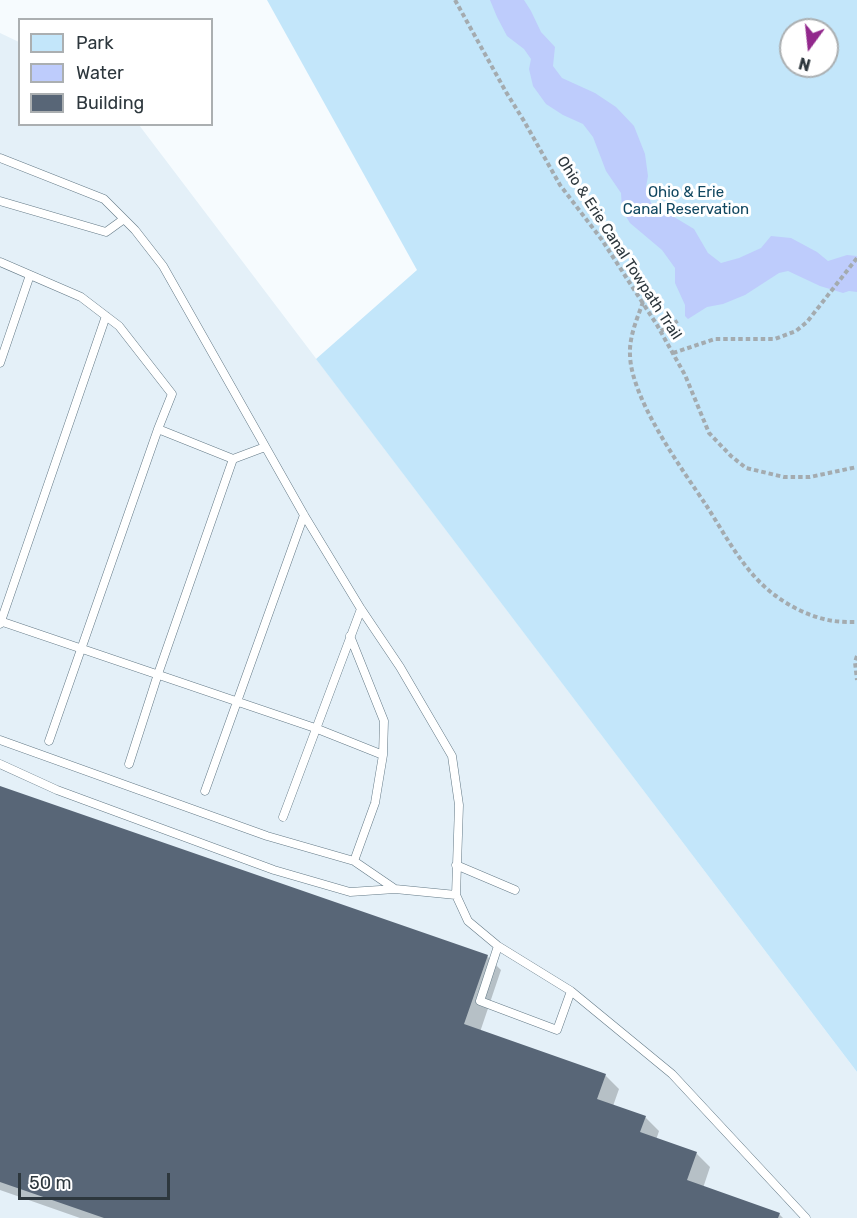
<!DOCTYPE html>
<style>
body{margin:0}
#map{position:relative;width:857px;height:1218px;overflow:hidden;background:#f6fbfe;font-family:Rubik,sans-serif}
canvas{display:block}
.legend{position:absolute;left:18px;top:18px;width:195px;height:108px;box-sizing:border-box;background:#fff;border:2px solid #abafb1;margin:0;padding:8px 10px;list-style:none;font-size:18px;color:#2d373d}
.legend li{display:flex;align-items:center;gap:12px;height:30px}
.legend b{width:30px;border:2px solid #abafb1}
.north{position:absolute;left:779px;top:18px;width:60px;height:60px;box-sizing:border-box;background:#fff;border:2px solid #abafb1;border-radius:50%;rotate:195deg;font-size:16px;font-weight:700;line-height:24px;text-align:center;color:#2d373d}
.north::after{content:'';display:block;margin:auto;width:21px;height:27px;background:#92288c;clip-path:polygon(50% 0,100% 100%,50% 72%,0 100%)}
.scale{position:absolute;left:18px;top:1173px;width:152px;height:27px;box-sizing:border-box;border:3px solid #2d373d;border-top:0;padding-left:8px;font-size:18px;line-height:21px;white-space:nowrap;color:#2d373d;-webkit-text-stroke:4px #fff;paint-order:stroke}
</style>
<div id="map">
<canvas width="857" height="1218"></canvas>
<ul class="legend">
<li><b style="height:16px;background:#c3e6fa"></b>Park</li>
<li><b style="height:16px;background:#beccfc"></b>Water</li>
<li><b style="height:16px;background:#586677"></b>Building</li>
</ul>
<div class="north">N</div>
<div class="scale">50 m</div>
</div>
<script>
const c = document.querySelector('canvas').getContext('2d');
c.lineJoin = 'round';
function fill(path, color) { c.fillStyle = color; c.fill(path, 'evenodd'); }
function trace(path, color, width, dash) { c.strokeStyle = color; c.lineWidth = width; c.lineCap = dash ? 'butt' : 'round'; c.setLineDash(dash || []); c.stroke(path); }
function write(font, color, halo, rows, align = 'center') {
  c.font = font + ' Rubik,sans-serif'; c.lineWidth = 6; c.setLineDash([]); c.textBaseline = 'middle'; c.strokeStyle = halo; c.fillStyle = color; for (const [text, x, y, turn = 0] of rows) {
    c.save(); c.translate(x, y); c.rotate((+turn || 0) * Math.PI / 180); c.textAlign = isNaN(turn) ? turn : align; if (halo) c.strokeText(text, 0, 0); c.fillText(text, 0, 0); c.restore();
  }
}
fill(new Path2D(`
 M 0,33 L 19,42 L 20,124 L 139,125 L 857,1072 L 857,1218 L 0,1218 Z`), '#e4f0f8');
fill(new Path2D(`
 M 267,0 L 857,0 L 857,1072 L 316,359 L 417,270 ZM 791,30 L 827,30 L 827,66 L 791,66 Z`), '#c3e6fa');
fill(new Path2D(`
 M 490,0 L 524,0 L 531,11 L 541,32 L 555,47 L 553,66 L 562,78 L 595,93 L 616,107 L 634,126 L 645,154 L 648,176 L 646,187 L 651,203 L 694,229 L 708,253 L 721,263 L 739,258 L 761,248 L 771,236 L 791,238 L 817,252 L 828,261 L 847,255 L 857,256 L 857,292 L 849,291 L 843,293 L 820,286 L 788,271 L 779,273 L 745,295 L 723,304 L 707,307 L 688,319 L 685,316 L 685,305 L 675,283 L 675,268 L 662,250 L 630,223 L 622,210 L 621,193 L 606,171 L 593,137 L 583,124 L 563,115 L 546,104 L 533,86 L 529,69 L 531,59 L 524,49 L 507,36 L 497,17 Z`), '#beccfc');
fill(new Path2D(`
 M 0,787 L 487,956 L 501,970 L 480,1032 L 605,1075 L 619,1089 L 613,1106 L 645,1117 L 659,1131 L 656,1140 L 696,1153 L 710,1167 L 703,1188 L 779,1214 L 783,1218 L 80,1218 L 0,1190 Z`), '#0003');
fill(new Path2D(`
 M 0,786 L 488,955 L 464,1024 L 606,1074 L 597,1099 L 646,1116 L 640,1132 L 697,1152 L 687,1180 L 780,1213 L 778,1218 L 104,1218 L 0,1182 Z`), '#586677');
const service = new Path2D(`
 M 0,158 L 104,199 L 135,230 L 163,266 L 304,515 L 361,609 L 400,667 L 452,756 L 459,805 L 456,895 L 468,921 L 498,946 L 571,991 L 557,1030 L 480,1001 L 498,946
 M 0,201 L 106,232 L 124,219
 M 0,262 L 81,297 L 119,326 L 172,394 L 158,429 L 233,459 L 265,447
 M 0,363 L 30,275
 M 0,621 L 315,728 L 383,755 L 384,721 L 350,636
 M 0,624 L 106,316
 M 0,740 L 267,836 L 354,861 L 395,889
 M 49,741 L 158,429
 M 0,764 L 57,790 L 274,870 L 350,892 L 395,889 L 456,895
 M 129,764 L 158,674 L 233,459
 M 205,791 L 304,515
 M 283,817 L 361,609
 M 354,861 L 375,803 L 383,755
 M 456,865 L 515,890
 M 571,991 L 672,1074 L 806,1218`);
trace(service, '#647a87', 9);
trace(new Path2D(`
 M 455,0 L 506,92 L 524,121 L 560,185 L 602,240 L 657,325 L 685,375 L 709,433 L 731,456 L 746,468 L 784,477 L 810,477 L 857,467
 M 643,302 C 637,319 629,337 630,355 C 631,399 682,469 706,505 C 726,536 745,574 776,596 C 792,608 813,618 834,621 C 841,622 849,622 857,622
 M 661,331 L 679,320
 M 673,353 L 715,339 L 775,339 L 796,331 L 807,322 L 857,258
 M 857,656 L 855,662 L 857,680`), '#a4abaf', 4, [4.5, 3]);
trace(service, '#fff', 8);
write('15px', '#104760', '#fff', [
 ["Ohio & Erie",686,193],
 ["Canal Reservation",686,210]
]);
write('15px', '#2d373d', '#fff', [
 ["Ohio & Erie Canal Towpath Trail",619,248,57]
]);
</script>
